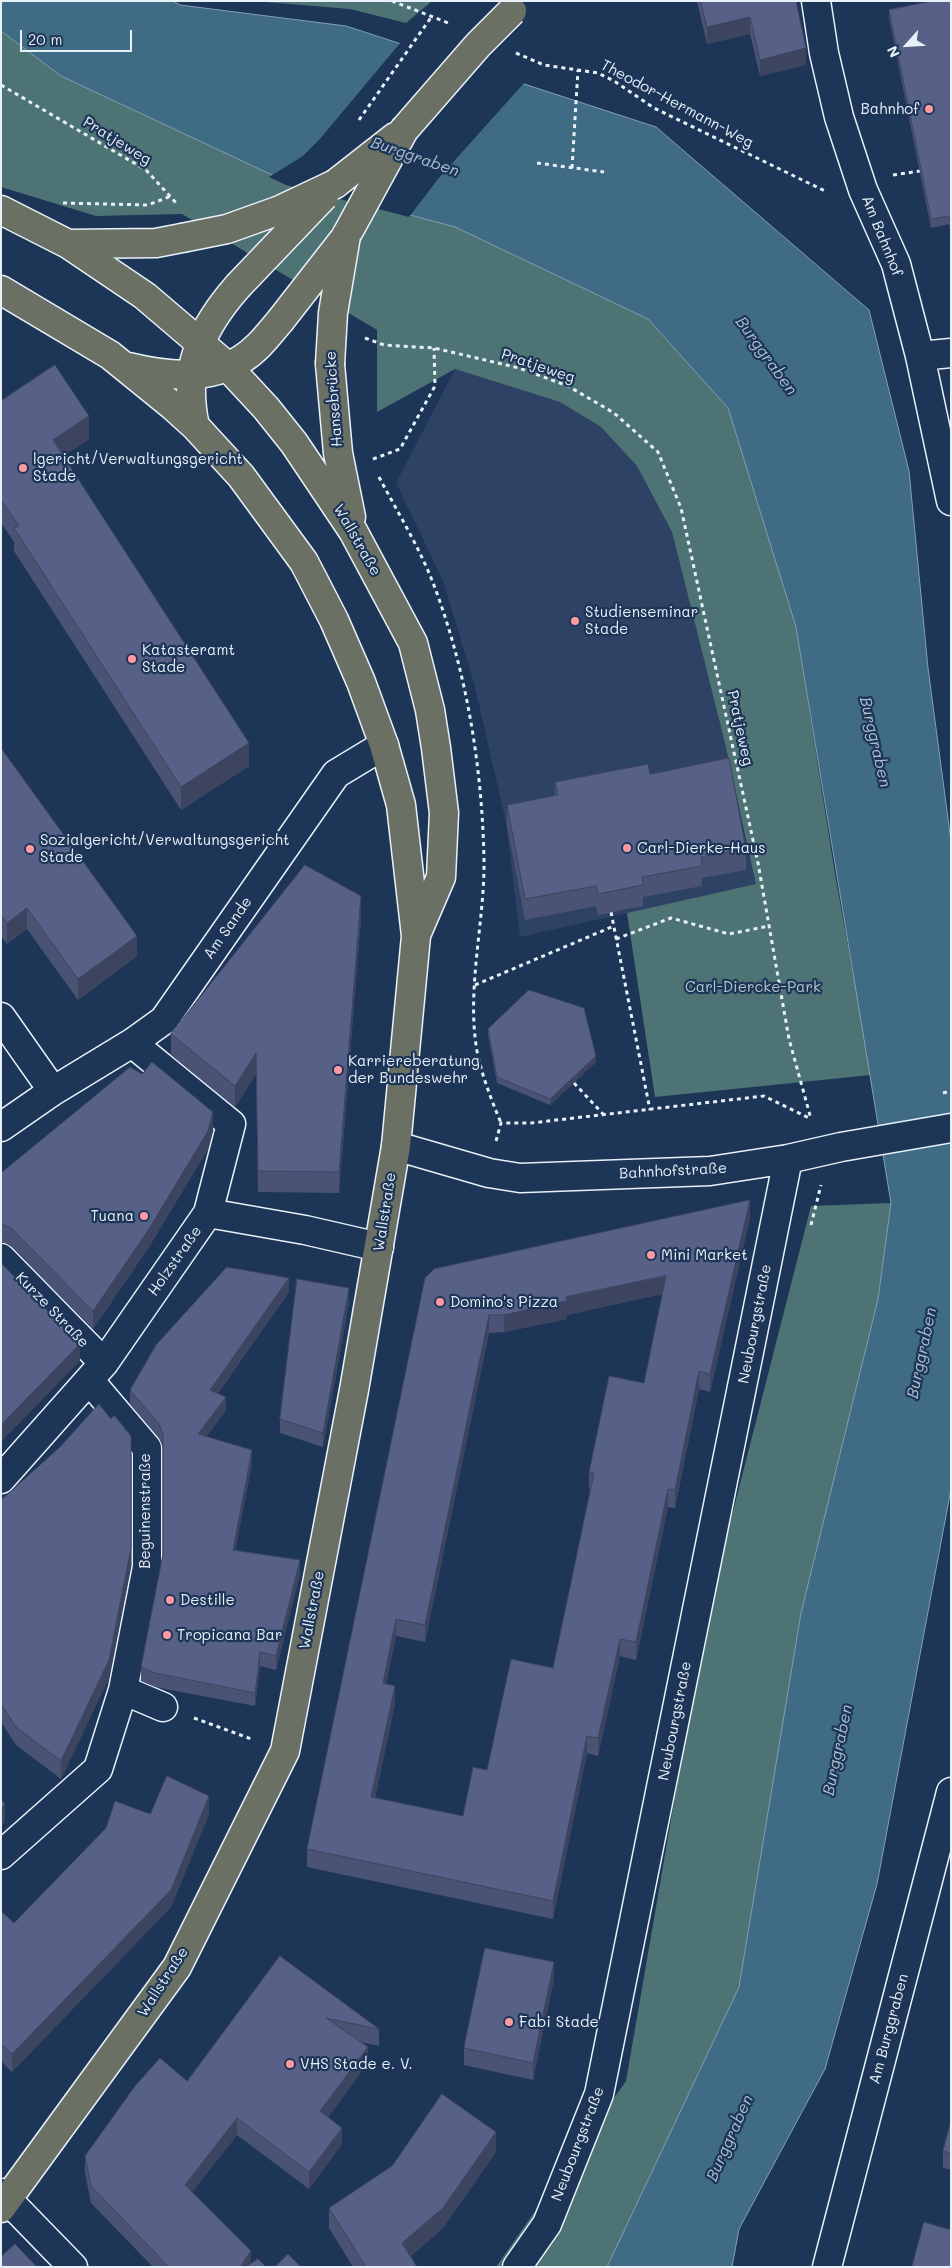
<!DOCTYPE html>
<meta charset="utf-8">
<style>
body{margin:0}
#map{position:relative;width:952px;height:2268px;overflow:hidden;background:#1d3557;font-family:Mali,sans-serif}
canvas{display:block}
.frame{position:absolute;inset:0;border:2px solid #e8f1f8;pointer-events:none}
.north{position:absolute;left:882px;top:20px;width:50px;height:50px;-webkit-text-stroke:4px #1d3557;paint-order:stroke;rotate:244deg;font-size:14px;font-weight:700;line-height:20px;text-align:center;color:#e8f1f8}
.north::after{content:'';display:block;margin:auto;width:18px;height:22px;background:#e8f1f8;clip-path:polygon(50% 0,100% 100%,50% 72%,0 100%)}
.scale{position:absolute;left:20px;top:30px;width:112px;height:22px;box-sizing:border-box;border:2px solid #e8f1f8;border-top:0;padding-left:6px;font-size:15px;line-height:18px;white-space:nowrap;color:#e8f1f8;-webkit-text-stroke:4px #1d3557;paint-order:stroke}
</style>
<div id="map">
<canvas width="952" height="2268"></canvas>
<div class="frame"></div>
<div class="north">N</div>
<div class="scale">20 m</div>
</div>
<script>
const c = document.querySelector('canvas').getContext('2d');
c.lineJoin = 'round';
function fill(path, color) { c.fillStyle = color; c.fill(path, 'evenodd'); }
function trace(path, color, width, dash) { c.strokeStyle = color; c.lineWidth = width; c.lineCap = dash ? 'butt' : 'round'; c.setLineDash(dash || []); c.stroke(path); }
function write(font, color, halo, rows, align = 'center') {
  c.font = font + ' Mali,sans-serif'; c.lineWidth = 4.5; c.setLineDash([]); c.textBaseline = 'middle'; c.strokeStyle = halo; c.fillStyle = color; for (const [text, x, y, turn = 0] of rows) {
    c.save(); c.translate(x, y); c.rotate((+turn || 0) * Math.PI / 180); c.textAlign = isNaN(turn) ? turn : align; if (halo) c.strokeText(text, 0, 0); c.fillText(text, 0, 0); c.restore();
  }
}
fill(new Path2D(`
 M 455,369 L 560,402 L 601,427 L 637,466 L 672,532 L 725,743 L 757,884 L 520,937 L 506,823 L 475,687 L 443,581 L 396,483 Z`), '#2e4266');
fill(new Path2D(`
 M 253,1 L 432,1 L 406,23 L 350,9 Z
 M 1,31 L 61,76 L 287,182 L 455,227 L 648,319 L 728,408 L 796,627 L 835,874 L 871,1075 L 655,1097 L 627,913 L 756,884 L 725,743 L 672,532 L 637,466 L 601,427 L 560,402 L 455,369 L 377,412 L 377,330 L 182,214 L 96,216 L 1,187 Z
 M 891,1203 L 878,1299 L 801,1613 L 739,1987 L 607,2267 L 496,2267 L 626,2081 L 706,1617 L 811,1206 Z`), '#4e7375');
const water = new Path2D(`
 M 1,1 L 173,1 L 180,5 L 346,26 L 656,127 L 869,310 L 909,471 L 928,668 L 951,841 L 951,1489 L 877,1884 L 825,2069 L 739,2229 L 732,2267 L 607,2267 L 739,1987 L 801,1613 L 878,1299 L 891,1203 L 796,627 L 728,408 L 648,319 L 455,227 L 287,182 L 61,76 L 1,31 Z`);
fill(water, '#3f6b84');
trace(water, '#83a1b2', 1);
fill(new Path2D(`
 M 401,42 L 525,82 L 438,179 L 409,217 L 286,185 L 269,177 L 303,156 L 319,140 Z`), '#1d3557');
const minor = new Path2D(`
 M 816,1 L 824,53 L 839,117 L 863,190 L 896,264 L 920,356 L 951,501
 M 920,356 L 951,353
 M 1,1017 L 53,1091
 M 1,1127 L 53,1091 L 132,1043 L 164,1020 L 336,774 L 384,745
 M 396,1146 L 489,1173 L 520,1178 L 710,1171 L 788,1159 L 841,1147 L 951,1128
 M 208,1213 L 305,1230 L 379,1247
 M 1,1258 L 104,1363
 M 89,1380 L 147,1448 L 147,1567 L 123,1690
 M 1,1479 L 104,1363 L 208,1213 L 231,1124 L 132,1043
 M 1,1855 L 98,1769 L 123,1690 L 163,1707
 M 1,2193 L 73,2267
 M 517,2267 L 547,2224 L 599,2094 L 788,1159
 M 827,2267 L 951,1792`);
const major = new Path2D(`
 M 335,184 L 395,137
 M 1,210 L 68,244 L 145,296 L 227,366 L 266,408 L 294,443 L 353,531 L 413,643 L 430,710 L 436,748 L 444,813 L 441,877 L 416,935
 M 346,236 L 404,130
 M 68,244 L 156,243 L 182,238
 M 1,290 L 110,355 L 174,407 L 195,426 L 241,476 L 304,562 L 334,620 L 361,682 L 384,745 L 401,805 L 416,936 L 396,1146 L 354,1390 L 285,1751 L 177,1967 L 1,2208
 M 330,364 L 338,453 L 351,517
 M 129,367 C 166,376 208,381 242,359 C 258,349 268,335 280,321
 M 195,426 C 182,369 201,328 238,286`);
trace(minor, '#e8f1f8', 31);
trace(major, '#e8f1f8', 31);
trace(new Path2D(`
 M 392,1 L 451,24
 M 516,53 L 544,65 L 598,73 L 614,81 L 654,108 L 827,192
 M 1,85 L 146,170 L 178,205
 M 359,120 L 432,16
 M 537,163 L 604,172
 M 572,168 L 578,70
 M 893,175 L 920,171
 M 63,203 L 148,205 L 171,196
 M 365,338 L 384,345 L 434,348 L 519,368 L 568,386 L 614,413 L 658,452 L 681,508 L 758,863 L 789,1039 L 811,1119
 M 373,459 L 400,449 L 435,386 L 434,348
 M 379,477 C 398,513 421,550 435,588 C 467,674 482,767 484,859 C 485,921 466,989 477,1051 C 482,1076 491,1099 501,1123
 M 611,912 L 650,1110
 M 616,939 L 671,918 L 729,934 L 769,926
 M 475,985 L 614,926
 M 574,1083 L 603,1114
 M 943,1093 L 951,1091
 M 496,1141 L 501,1123 L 531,1123 L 764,1096 L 809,1118
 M 811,1225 L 821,1185
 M 194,1718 L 254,1740`), '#e8f1f8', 3, [4, 4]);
trace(minor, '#1d3557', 28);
trace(major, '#6b7065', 28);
const majorBridge = new Path2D(`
 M 404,130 L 478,45 L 512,11
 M 182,238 L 227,229 L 280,210 L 335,184
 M 238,286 L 324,196
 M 280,321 L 344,239
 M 330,364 L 333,313 L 346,236`);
trace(majorBridge, '#e8f1f8', 31, []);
trace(majorBridge, '#6b7065', 28);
fill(new Path2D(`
 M 697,1 L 796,1 L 806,65 L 760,76 L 750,34 L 707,44 Z
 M 951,1 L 951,235 L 949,224 L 931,228 L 889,18 L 889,10 Z
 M 1,401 L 89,439 L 63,456 L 249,766 L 181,810 L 14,551 L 14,542 L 1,523 Z
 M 1,748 L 137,956 L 78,1000 L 27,929 L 7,944 L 1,936 Z
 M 650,774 L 746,849 L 746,870 L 702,878 L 702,886 L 643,897 L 643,906 L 598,915 L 596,906 L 525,920 L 507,826 L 507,805 L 555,796 L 555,782 Z
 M 361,917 L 339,1193 L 258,1192 L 256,1074 L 235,1107 L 171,1055 L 171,1034 Z
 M 488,1029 L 596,1062 L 550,1105 L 497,1083 L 488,1035 Z
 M 213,1130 L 208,1149 L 149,1247 L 93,1329 L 12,1247 L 5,1243 L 1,1243 L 1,1173 Z
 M 750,1218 L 710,1392 L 699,1389 L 675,1508 L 668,1507 L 636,1660 L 620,1656 L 598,1756 L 587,1753 L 553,1919 L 307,1867 L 307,1849 L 425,1278 ZM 662,1294 L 644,1383 L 589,1472 L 589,1490 L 590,1490 L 553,1668 L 487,1770 L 463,1816 L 375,1798 L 395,1704 L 386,1684 L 396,1636 L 425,1642 L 489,1333 L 504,1332 L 567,1319 L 567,1315 Z
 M 289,1292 L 218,1393 L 226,1410 L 206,1437 L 252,1464 L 235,1550 L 300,1574 L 276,1670 L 260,1666 L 255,1706 L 155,1687 L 141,1681 L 141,1667 L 163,1554 L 163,1448 L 159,1438 L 130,1404 L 130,1390 Z
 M 349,1303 L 323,1447 L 280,1433 L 280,1419 Z
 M 1,1500 L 131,1565 L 109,1678 L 61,1779 L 16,1745 L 1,1722 Z
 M 150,1814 L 209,1814 L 171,1907 L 12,2072 L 1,2061 L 1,1911 L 14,1923 Z
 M 280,1956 L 379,2029 L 379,2046 L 361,2042 L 368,2063 L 328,2117 L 342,2144 L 309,2189 L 237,2135 L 192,2192 L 251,2263 L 266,2267 L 153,2267 L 91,2203 L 85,2173 L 85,2156 L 187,2081 Z
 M 554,1979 L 533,2080 L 464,2065 L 464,2048 Z
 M 951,2121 L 951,2170 L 943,2168 L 943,2151 Z
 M 496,2152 L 443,2228 L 411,2256 L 417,2267 L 353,2267 L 329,2228 L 329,2208 Z`), '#4b5375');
fill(new Path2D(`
 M 750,17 L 750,34 L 707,44 L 707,27 Z
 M 806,48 L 806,65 L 760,76 L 760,60 Z
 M 89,416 L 89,439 L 53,463 L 53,440 Z
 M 249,743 L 249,766 L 181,810 L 181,787 Z
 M 361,896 L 361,917 L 339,1193 L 339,1172 Z
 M 27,908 L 27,929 L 7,944 L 7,923 Z
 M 137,936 L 137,956 L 78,1000 L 78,979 Z
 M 256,1053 L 256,1074 L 235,1107 L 235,1086 Z
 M 596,1056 L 596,1062 L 550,1105 L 550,1099 Z
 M 213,1112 L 213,1130 L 208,1149 L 149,1247 L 93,1329 L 93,1311 Z
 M 750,1200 L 750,1218 L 710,1392 L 710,1374 Z
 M 666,1276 L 666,1293 L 567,1315 L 567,1319 L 504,1332 L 504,1315 L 566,1297 Z
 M 289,1278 L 289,1292 L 210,1403 L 210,1390 Z
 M 349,1288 L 349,1303 L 323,1447 L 323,1433 Z
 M 489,1315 L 489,1333 L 425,1642 L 425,1625 Z
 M 80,1344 L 80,1361 L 1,1442 L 1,1425 Z
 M 699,1371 L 699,1389 L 675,1508 L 675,1490 Z
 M 226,1397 L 226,1410 L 198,1448 L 198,1434 Z
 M 252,1450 L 252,1464 L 233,1563 L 233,1550 Z
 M 668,1489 L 668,1507 L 636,1660 L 636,1642 Z
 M 131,1548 L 131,1565 L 109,1678 L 61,1779 L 61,1761 Z
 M 300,1560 L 300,1574 L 276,1670 L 276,1656 Z
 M 396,1619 L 396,1636 L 383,1701 L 383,1683 Z
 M 620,1639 L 620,1656 L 598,1756 L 598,1738 Z
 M 260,1652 L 260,1666 L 255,1706 L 255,1693 Z
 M 395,1686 L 395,1704 L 371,1815 L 371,1797 Z
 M 587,1736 L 587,1753 L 553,1919 L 553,1901 Z
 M 209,1796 L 209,1814 L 171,1907 L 12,2072 L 12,2054 Z
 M 5,1804 L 5,1822 L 1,1826 L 1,1808 Z
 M 554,1962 L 554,1979 L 533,2080 L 533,2063 Z
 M 368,2047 L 368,2063 L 320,2128 L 320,2111 Z
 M 237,2118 L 237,2135 L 185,2201 L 185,2185 Z
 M 342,2128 L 342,2144 L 309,2189 L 309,2172 Z
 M 496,2132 L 496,2152 L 443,2228 L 402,2263 L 402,2243 Z
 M 251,2251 L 251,2267 L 240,2267 Z`), '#3d445f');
const building = new Path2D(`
 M 701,1 L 796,1 L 806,48 L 760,60 L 750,17 L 707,27 Z
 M 932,1 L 951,1 L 951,227 L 949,216 L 931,219 L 889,10 Z
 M 55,365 L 89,416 L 53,440 L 249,743 L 181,787 L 14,528 L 19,526 L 1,500 L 1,401 Z
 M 1,748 L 137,936 L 78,979 L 27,908 L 7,923 L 1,915 Z
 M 729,758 L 746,849 L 701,857 L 702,866 L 642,877 L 643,885 L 598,894 L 596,886 L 525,899 L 507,805 L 558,795 L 555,782 L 648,764 L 650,774 Z
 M 305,865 L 361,896 L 339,1172 L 258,1171 L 256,1053 L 235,1086 L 171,1034 Z
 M 529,990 L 584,1008 L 596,1056 L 550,1099 L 497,1077 L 488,1029 Z
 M 152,1062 L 213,1112 L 208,1131 L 149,1229 L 93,1311 L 12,1229 L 5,1225 L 1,1225 L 1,1173 L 130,1067 L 142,1074 Z
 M 750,1200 L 710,1374 L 699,1371 L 675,1490 L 668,1489 L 636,1642 L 620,1639 L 598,1738 L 587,1736 L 553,1901 L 307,1849 L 425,1278 L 434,1269 ZM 666,1276 L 644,1383 L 609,1376 L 589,1472 L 594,1473 L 553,1668 L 511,1659 L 487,1770 L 473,1767 L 463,1816 L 371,1797 L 395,1686 L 383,1683 L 396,1619 L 425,1625 L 489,1315 L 504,1315 L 567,1301 L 566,1297 Z
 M 1,1263 L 80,1344 L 1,1425 Z
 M 227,1267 L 289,1278 L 210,1390 L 226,1397 L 198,1434 L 252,1450 L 233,1550 L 300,1560 L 276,1656 L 260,1652 L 255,1693 L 155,1673 L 141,1667 L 163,1554 L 163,1434 L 159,1424 L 130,1390 L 156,1345 Z
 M 297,1279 L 349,1288 L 323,1433 L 280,1419 Z
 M 99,1404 L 111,1419 L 114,1415 L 131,1436 L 131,1548 L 109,1660 L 61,1761 L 16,1727 L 1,1704 L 1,1500 L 60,1447 Z
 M 167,1776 L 209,1796 L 171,1890 L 12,2054 L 1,2044 L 1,1911 L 14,1923 L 106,1828 L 115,1801 L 150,1814 Z
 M 1,1799 L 5,1804 L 1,1808 Z
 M 485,1948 L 554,1962 L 533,2063 L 464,2048 Z
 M 280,1956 L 379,2029 L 326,2018 L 368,2047 L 320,2111 L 342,2128 L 309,2172 L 237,2118 L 185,2185 L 251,2251 L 240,2267 L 169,2267 L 91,2186 L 85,2156 L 135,2086 L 160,2058 L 187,2081 Z
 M 442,2094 L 496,2132 L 443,2208 L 402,2243 L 417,2267 L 366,2267 L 329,2208 L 392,2166 Z
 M 951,2121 L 951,2153 L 943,2151 Z
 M 924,2222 L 951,2230 L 951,2267 L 912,2267 Z
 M 15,2244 L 37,2267 L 1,2267 L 1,2257 Z
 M 288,2254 L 301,2267 L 275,2267 Z
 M 258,2259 L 266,2267 L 246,2267 Z`);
fill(building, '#576188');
trace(building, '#3d445f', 1);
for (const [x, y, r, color] of [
 [929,109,5,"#ff9aa2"],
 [23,468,5,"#ff9aa2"],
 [575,621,5,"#ff9aa2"],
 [132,659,5,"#ff9aa2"],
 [627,848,5,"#ff9aa2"],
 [30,849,5,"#ff9aa2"],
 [338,1070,5,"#ff9aa2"],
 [144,1216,5,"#ff9aa2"],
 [651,1255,5,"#ff9aa2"],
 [440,1302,5,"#ff9aa2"],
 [170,1600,5,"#ff9aa2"],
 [167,1635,5,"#ff9aa2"],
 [509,2022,5,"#ff9aa2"],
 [290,2064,5,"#ff9aa2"]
]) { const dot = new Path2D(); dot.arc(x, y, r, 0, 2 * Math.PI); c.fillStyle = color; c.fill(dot); trace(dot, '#1d3557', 2); }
write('15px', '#e8f1f8', '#1d3557', [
 ["Theodor-Hermann-Weg",677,104,28],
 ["Pratjeweg",117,141,32],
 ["Am Bahnhof",882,236,68],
 ["Pratjeweg",538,366,19],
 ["Hansebrücke",334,399,-94],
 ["Wallstraße",357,540,60],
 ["Pratjeweg",740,728,78],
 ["Am Sande",228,928,-55],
 ["Bahnhofstraße",673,1171,-3],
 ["Wallstraße",385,1212,-81],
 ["Holzstraße",175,1261,-55],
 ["Kurze Straße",52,1310,46],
 ["Neubourgstraße",755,1324,-79],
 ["Beguinenstraße",145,1511,-90],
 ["Wallstraße",312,1610,-79],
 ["Neubourgstraße",675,1721,-79],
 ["Wallstraße",163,1982,-57],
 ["Am Burggraben",889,2029,-75],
 ["Neubourgstraße",578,2144,-69]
]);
write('15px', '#e8f1f8', '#1d3557', [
 ["Bahnhof",919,109,"right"],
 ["lgericht/Verwaltungsgericht",33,459],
 ["Stade",33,476],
 ["Studienseminar",585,612],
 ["Stade",585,629],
 ["Katasteramt",142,650],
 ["Stade",142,667],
 ["Sozialgericht/Verwaltungsgericht",40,840],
 ["Stade",40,857],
 ["Carl-Dierke-Haus",637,848],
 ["Karriereberatung",348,1061],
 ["der Bundeswehr",348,1078],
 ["Tuana",134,1216,"right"],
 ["Mini Market",661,1255],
 ["Domino's Pizza",450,1302],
 ["Destille",180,1600],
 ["Tropicana Bar",177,1635],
 ["Fabi Stade",519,2022],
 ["VHS Stade e. V.",300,2064]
], 'left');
write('15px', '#b2c5ca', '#1d3557', [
 ["Carl-Diercke-Park",753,987]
]);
write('italic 16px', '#adc2cf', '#1d3557', [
 ["Burggraben",415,157,19],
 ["Burggraben",766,356,54],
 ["Burggraben",875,742,77],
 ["Burggraben",922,1353,-78],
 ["Burggraben",838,1750,-78],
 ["Burggraben",730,2138,-66]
]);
</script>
